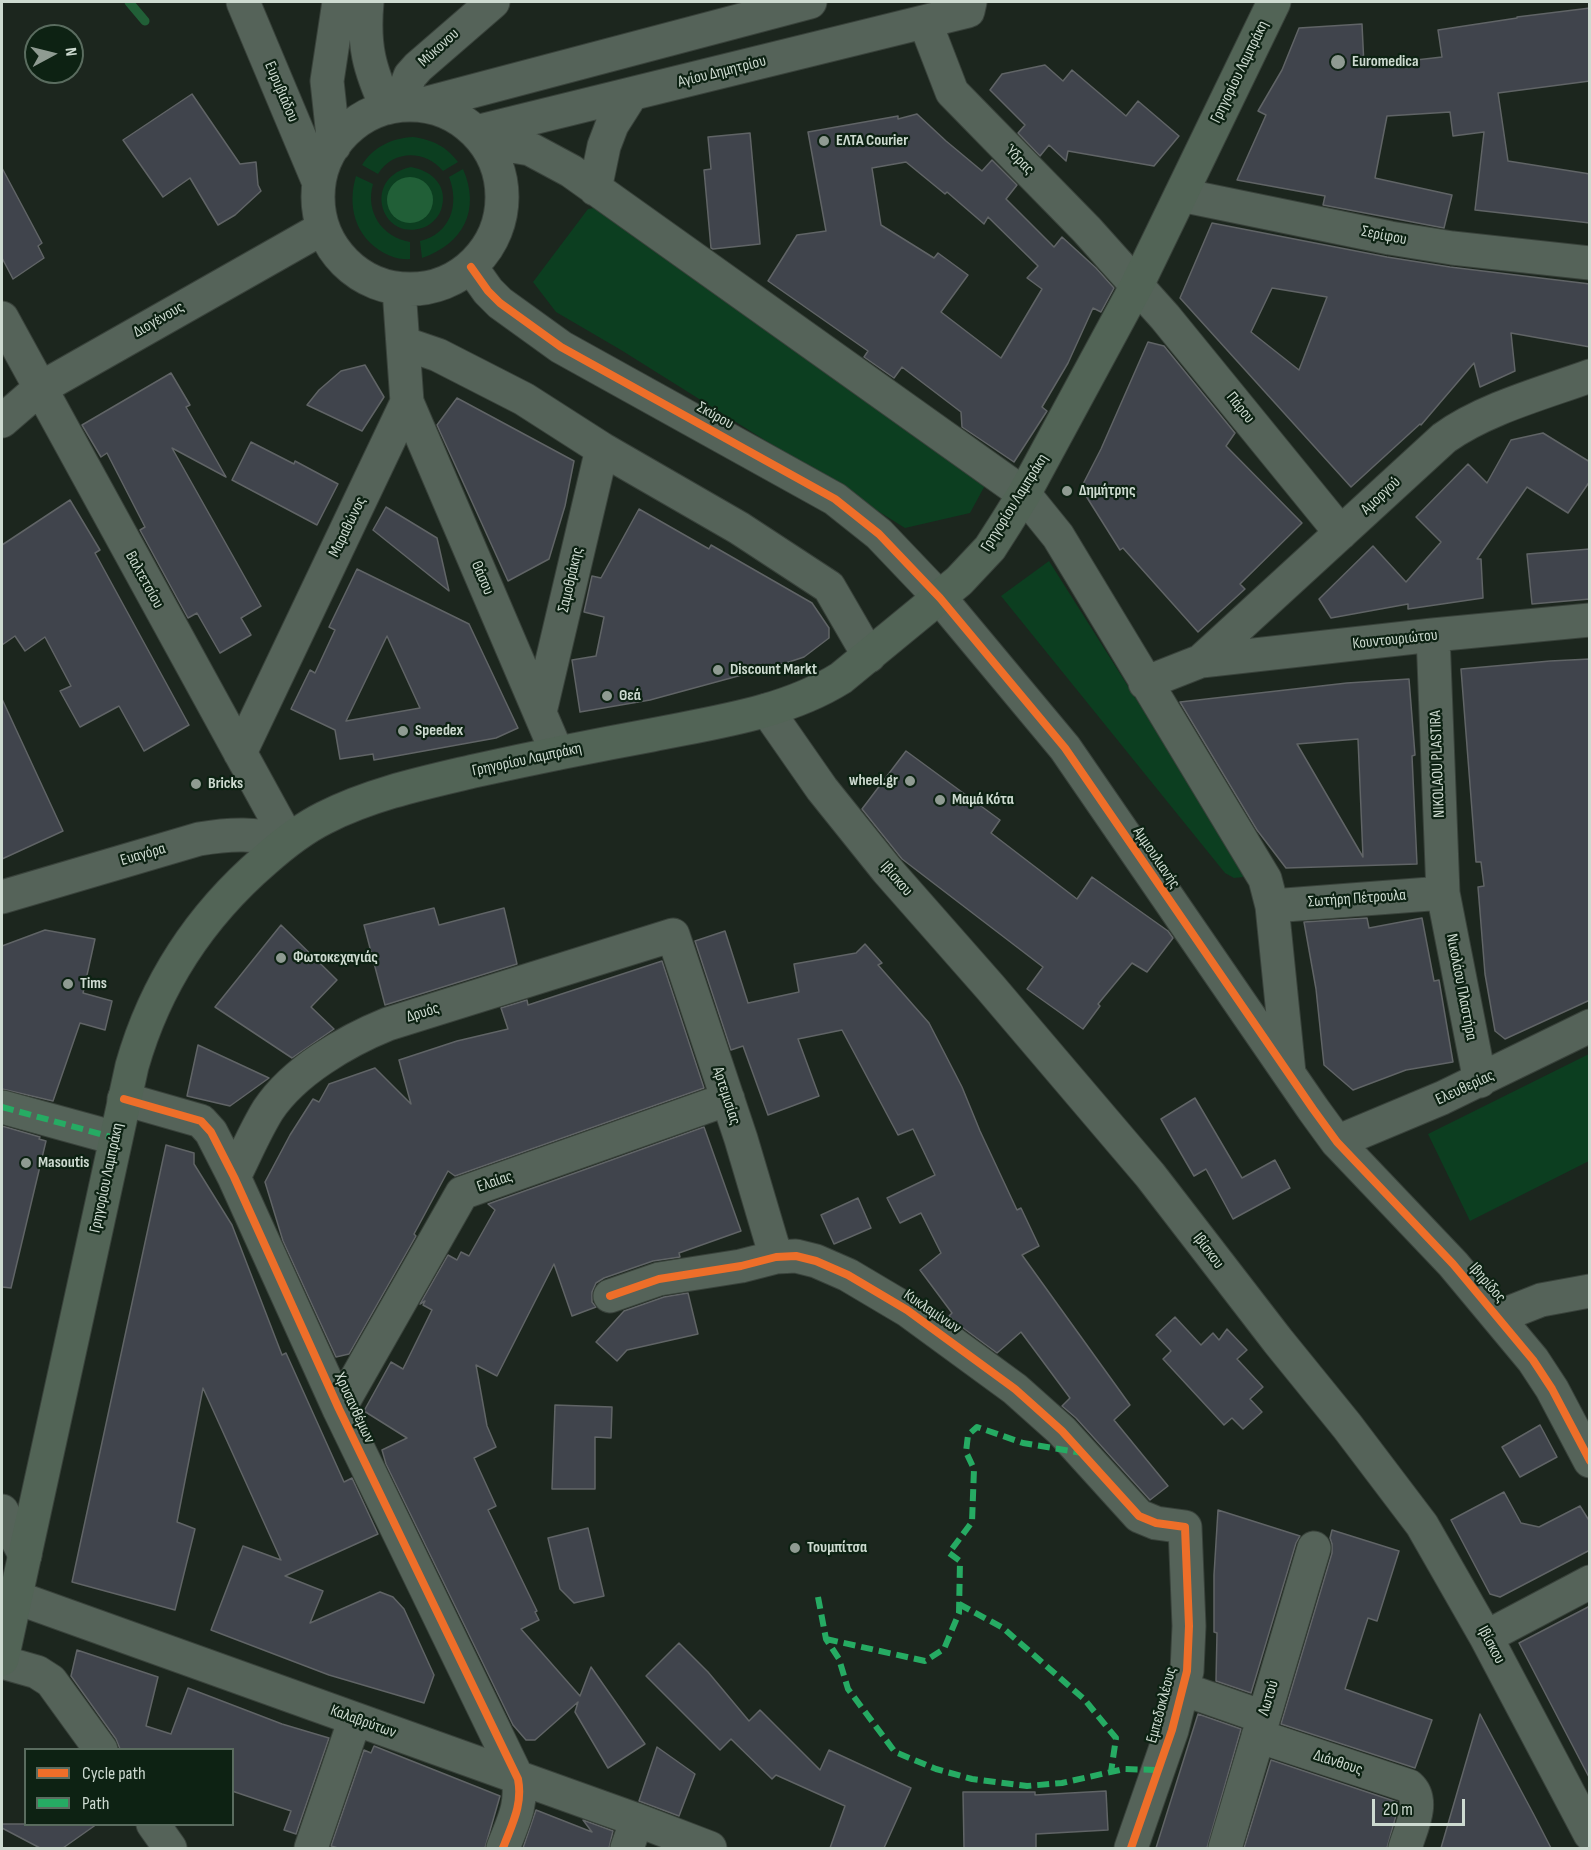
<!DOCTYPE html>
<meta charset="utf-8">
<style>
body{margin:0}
#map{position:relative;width:1591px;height:1850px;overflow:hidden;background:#1c261e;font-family:"Sofia Sans Condensed",sans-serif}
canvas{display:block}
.frame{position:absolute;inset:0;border:3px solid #cddad0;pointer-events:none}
.legend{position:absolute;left:24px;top:1748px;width:210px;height:78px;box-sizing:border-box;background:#0d2213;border:2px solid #5a6c5f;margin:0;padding:8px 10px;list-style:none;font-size:18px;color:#cddad0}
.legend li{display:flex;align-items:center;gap:12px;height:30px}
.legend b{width:30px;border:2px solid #5a6c5f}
.north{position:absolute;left:24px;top:24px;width:60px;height:60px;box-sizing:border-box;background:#0d2213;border:2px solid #5a6c5f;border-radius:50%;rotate:83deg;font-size:16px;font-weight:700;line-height:24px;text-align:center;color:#cddad0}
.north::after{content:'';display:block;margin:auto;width:21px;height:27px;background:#8f9b92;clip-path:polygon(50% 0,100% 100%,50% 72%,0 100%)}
.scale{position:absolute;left:1372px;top:1799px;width:93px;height:27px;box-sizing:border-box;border:3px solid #cddad0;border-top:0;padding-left:8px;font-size:18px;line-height:21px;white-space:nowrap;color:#cddad0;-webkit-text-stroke:4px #0d2213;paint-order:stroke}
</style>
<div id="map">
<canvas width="1591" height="1850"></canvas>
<div class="frame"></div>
<ul class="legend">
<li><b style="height:8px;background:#ee6e29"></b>Cycle path</li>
<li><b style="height:8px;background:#26ab63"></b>Path</li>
</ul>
<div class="north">N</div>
<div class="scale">20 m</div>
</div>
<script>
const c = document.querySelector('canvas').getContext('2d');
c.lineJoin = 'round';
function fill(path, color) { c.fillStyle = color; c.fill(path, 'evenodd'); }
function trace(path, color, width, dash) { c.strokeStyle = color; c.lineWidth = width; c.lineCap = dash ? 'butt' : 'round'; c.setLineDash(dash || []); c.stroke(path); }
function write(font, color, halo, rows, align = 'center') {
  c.font = font + ' "Sofia Sans Condensed",sans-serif'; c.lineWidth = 4.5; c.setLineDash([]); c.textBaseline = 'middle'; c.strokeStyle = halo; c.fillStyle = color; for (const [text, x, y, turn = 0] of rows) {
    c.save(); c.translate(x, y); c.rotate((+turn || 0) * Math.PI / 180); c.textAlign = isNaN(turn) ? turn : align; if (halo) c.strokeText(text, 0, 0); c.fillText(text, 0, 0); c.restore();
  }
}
fill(new Path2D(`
 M 413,137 C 433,140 446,146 458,162 L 443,171 C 426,150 393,149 378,174 L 362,165 C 373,147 392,138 413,137 Z
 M 411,167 C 433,171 449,187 441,210 C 438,218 430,226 422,228 C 380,241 362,177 411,167 Z
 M 463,169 C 481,210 463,244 422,258 L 420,241 C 450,234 460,205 449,177 Z
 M 356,176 L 373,184 C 365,212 382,237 410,242 L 410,259 C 401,260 392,257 384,253 C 355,237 347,206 356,176 Z
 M 610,205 L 989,478 L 970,513 L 905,528 L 621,350 L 556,312 L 533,282 L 588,209 Z
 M 1049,561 L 1244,870 L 1243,877 L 1234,878 L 1225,873 L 1001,596 Z
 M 1589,1054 L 1589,1161 L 1470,1221 L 1428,1134 Z`), '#0c3e20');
fill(new Path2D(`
 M387 200a23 23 0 1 1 46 0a23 23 0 1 1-46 0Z`), '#215f37');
trace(new Path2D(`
 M 129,2 L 145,21`), '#215f37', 9);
const building = new Path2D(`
 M 1590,8 L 1590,81 L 1498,93 L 1508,161 L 1590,174 L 1590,223 L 1475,210 L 1484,132 L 1453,136 L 1450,112 L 1387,116 L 1375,178 L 1452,195 L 1444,228 L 1323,205 L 1325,196 L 1237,180 L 1266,115 L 1258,111 L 1282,70 L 1299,28 L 1362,24 L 1364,66 L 1442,57 L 1438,30 L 1517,18 L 1517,17 Z
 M 1045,65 L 1063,81 L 1072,70 L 1126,116 L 1138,101 L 1179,136 L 1154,166 L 1068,151 L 1066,161 L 1049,145 L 1040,156 L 1018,133 L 1025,125 L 990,90 L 1002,74 Z
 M 192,94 L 240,164 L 256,162 L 258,185 L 261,191 L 235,215 L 218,225 L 190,178 L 163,197 L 123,140 Z
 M 917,114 L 946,141 L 982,171 L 992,160 L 1017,185 L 1006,199 L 1054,247 L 1062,237 L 1096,268 L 1114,288 L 1101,312 L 1093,308 L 1068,363 L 1042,407 L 1047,411 L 1014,462 L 962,427 L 961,412 L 902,367 L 894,378 L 864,357 L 868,351 L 768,281 L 797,235 L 826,231 L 808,132 L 898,116 L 898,119 ZM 906,162 L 945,194 L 947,192 L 984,224 L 988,217 L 1038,266 L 1027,278 L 1042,289 L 1001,358 L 941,312 L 968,275 L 938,253 L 934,258 L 881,225 L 872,168 Z
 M 750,133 L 760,244 L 713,249 L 711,248 L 704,170 L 711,169 L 708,137 Z
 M 2,168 L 42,243 L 38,246 L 44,258 L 13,279 L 2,258 Z
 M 1212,223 L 1387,257 L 1450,267 L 1590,284 L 1590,347 L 1511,333 L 1515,371 L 1480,387 L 1474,363 L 1421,425 L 1420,424 L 1351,487 L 1180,298 ZM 1272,288 L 1327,297 L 1299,370 L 1251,332 Z
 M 1148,342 L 1164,346 L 1235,433 L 1226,446 L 1302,523 L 1240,584 L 1245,589 L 1198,632 L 1123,548 L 1120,550 L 1081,488 L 1101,449 Z
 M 365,365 L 384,397 L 362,431 L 307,405 L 319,390 L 341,371 Z
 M 171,373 L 190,405 L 186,407 L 226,477 L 172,448 L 261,606 L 241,618 L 251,635 L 220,653 L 197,613 L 188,618 L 140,530 L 145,527 L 107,453 L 101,457 L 82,425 Z
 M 457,398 L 574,461 L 565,506 L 549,559 L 508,581 L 437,425 Z
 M 1543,433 L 1590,462 L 1590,481 L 1568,513 L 1527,487 L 1477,559 L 1481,559 L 1483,598 L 1408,609 L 1408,604 L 1331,618 L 1319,599 L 1373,546 L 1406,582 L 1441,542 L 1416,517 L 1468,464 L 1487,483 L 1511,440 Z
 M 251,442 L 294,464 L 295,461 L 338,484 L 317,525 L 232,480 Z
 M 70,500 L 100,550 L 95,553 L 189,725 L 144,751 L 119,706 L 80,727 L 60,691 L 71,686 L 45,637 L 25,651 L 15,636 L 2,645 L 2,545 Z
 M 386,507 L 437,538 L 449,591 L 373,530 Z
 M 639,509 L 709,549 L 711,545 L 812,603 L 829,628 L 829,638 L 804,657 L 786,663 L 650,700 L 580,712 L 572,660 L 596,656 L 604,617 L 584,612 L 592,576 L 601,578 Z
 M 1590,549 L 1590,599 L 1532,604 L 1527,554 Z
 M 357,569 L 469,624 L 518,728 L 496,738 L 374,760 L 373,754 L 340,759 L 335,730 L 291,709 L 310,670 L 315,673 L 335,630 L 329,627 ZM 387,636 L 420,708 L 346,721 Z
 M 1590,659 L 1590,1000 L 1505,1039 L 1495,1031 L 1485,974 L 1478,887 L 1484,886 L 1481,862 L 1476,862 L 1461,669 L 1550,661 Z
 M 1409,679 L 1415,755 L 1412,756 L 1417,864 L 1286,868 L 1257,830 L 1180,702 L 1347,683 ZM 1358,739 L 1363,857 L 1297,744 Z
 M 2,699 L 63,831 L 2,859 Z
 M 906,751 L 1000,820 L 991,833 L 1077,899 L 1092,877 L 1168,931 L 1173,938 L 1147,972 L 1132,963 L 1098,1004 L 1100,1006 L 1083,1029 L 1027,989 L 1043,967 L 902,859 L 862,809 Z
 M 434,908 L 439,925 L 504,908 L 517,964 L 385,1005 L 364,925 Z
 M 1367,918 L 1369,928 L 1422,918 L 1434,981 L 1439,980 L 1453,1062 L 1406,1070 L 1353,1090 L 1324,1065 L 1316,989 L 1304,922 Z
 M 281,925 L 337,980 L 311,1007 L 334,1029 L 292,1058 L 215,1007 Z
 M 45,930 L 95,939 L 83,993 L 112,1001 L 105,1030 L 80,1023 L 53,1101 L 2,1089 L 2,946 Z
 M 725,931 L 748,1003 L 799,992 L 794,964 L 856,953 L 865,944 L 882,963 L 878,965 L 929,1023 L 962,1087 L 980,1131 L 1017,1210 L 1021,1208 L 1039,1246 L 1022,1255 L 1130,1405 L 1114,1420 L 1168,1486 L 1150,1500 L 1076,1418 L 1062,1406 L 1070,1398 L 1021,1332 L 997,1353 L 955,1322 L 949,1316 L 952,1313 L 920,1270 L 941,1253 L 921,1213 L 900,1223 L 887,1198 L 935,1175 L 913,1129 L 898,1135 L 842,1030 L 798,1039 L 819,1096 L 768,1115 L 743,1046 L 731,1050 L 695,941 Z
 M 662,961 L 704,1088 L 455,1176 L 448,1171 L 414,1234 L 416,1236 L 349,1354 L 336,1357 L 283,1241 L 265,1182 L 290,1135 L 313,1099 L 319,1102 L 329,1084 L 375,1068 L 411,1104 L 399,1060 L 457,1041 L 508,1029 L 501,1008 L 527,1000 L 528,1005 Z
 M 198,1045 L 269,1078 L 230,1106 L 187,1096 Z
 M 1195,1098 L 1242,1178 L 1275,1160 L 1290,1188 L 1233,1219 L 1206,1169 L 1194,1176 L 1161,1119 Z
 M 2,1126 L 40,1137 L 39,1139 L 46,1141 L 11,1288 L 2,1287 Z
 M 704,1127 L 741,1231 L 679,1253 L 680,1257 L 653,1261 L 604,1278 L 596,1283 L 592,1292 L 592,1302 L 596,1307 L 572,1316 L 554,1264 L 497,1376 L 476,1365 L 487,1426 L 496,1447 L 474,1458 L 496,1506 L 488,1510 L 537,1611 L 535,1612 L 539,1620 L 521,1629 L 580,1696 L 591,1667 L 645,1744 L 608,1768 L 575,1712 L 578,1702 L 535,1740 L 526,1740 L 513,1725 L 386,1464 L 382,1450 L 407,1438 L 364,1411 L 391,1362 L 403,1369 L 432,1310 L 423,1305 L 425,1301 L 420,1304 L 448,1255 L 457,1260 L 461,1252 L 469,1256 L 495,1210 L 488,1204 Z
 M 166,1145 L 194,1153 L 194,1164 L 232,1225 L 282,1355 L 286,1353 L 344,1482 L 352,1478 L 378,1534 L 285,1576 L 323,1591 L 310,1623 L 380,1592 L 393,1597 L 404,1609 L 434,1675 L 424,1703 L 329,1675 L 211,1630 L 243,1546 L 281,1560 L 203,1388 L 177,1522 L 195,1529 L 175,1610 L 72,1582 Z
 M 858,1198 L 871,1228 L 834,1244 L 821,1215 Z
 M 688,1293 L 698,1334 L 627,1350 L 617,1361 L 596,1342 L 624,1311 L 664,1297 Z
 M 1175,1317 L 1201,1345 L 1213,1333 L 1219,1340 L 1227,1329 L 1247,1350 L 1237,1359 L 1263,1387 L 1250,1399 L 1262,1412 L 1243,1429 L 1232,1418 L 1224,1425 L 1163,1359 L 1171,1351 L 1156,1335 Z
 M 555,1405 L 612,1407 L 611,1438 L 595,1437 L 595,1489 L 552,1489 Z
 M 1540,1425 L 1557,1457 L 1520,1477 L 1502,1447 Z
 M 1504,1492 L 1521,1523 L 1539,1527 L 1580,1506 L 1590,1522 L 1590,1550 L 1500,1597 L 1490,1594 L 1451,1520 Z
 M 1218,1510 L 1300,1536 L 1296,1543 L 1251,1693 L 1216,1681 L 1217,1633 L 1214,1632 L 1214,1575 Z
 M 588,1528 L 604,1596 L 574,1603 L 560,1589 L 548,1538 Z
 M 1332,1530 L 1399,1551 L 1377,1621 L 1368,1618 L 1345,1689 L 1432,1720 L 1415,1768 L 1281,1724 L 1332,1553 L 1332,1544 L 1330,1538 Z
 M 1590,1606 L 1590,1779 L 1519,1643 Z
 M 679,1643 L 708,1672 L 749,1721 L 760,1710 L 820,1770 L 829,1750 L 911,1788 L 884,1848 L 830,1848 L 845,1806 L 776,1775 L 772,1779 L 731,1739 L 720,1750 L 646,1676 Z
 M 77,1650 L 158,1677 L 146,1726 L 171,1734 L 188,1688 L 282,1724 L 329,1738 L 296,1834 L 284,1830 L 291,1811 L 232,1791 L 232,1749 L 120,1749 L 116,1739 L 71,1676 Z
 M 1198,1714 L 1241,1729 L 1207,1848 L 1156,1848 Z
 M 1480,1714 L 1534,1815 L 1551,1848 L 1441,1848 Z
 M 374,1746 L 500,1796 L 485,1848 L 338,1848 L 331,1846 L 364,1750 L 371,1753 Z
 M 657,1747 L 695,1774 L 679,1816 L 639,1801 Z
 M 1271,1760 L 1397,1802 L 1397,1812 L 1387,1848 L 1244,1848 Z
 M 1106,1791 L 1108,1830 L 1036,1834 L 1036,1848 L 964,1848 L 963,1792 L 1035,1792 L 1035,1795 Z
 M 536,1810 L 592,1832 L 583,1820 L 613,1831 L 609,1848 L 523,1848 Z
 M 2,1824 L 97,1824 L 63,1848 L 40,1848 L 2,1828 Z`);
fill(building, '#40444c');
trace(building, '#606466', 1.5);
const minor = new Path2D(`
 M 243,2 L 319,183
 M 367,2 C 363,46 369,68 387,108
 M 925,22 L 952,92 L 1087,230 L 1165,317 L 1341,533
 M318 197a92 92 0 1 1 184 0a92 92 0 1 1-184 0Z
 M 399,105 L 410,76 L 418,67 L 493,2
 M 420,105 L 810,2
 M 476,132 L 968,11 L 970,2
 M 483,141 L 530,149 L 571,171 L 1024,494 L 1058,536 L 1265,879 L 1272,906 L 1289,1073
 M 334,146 L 327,81 L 339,2
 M 595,189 L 604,146 L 612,125 L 631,95
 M 1181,195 L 1390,238 L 1452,248 L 1590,263
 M 471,267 L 488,291 L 500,303 L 561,347 L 835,499 L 879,534 L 940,598 L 1065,748 L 1313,1109 L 1337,1142 L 1453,1264 L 1533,1360 L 1552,1389 L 1590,1461
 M 2,318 L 288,840
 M 403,343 L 438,355 L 524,399 L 602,449 L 739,528 L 829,587 L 869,656
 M 407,402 L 557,753
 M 2,421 L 39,389 L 323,228
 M 1433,635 L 1443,893 L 1480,1081
 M 1201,661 L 1444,438 C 1484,409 1543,393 1590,376
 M 1145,683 L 1201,661 L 1433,635 L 1590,620
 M 767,710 L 822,789 L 887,870 L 990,987 L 1150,1175 L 1278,1341 L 1347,1426 L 1422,1525 L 1486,1637 L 1590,1834
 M 540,712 L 602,449
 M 240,753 L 407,402 L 399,289
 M 2,897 L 199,839 C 234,833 253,834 288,840
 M 1272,906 L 1443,893
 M 124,1099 L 201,1121 L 211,1132 L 234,1177 L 339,1409 L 518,1779 C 523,1805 512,1824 503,1848
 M 2,1107 L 115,1138
 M 1337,1142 L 1442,1098 L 1590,1026
 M 234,1177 C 245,1155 255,1131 268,1110 C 294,1071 346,1041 388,1024 L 673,935 L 741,1139 L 776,1257
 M 610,1296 L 659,1279 L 741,1266 L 776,1257 L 796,1256 L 816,1261 L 848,1275 L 907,1310 L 1015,1389 L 1062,1431 L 1139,1516 L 1156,1523 L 1185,1527 L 1189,1626 L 1187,1671 L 1172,1730 L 1131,1848
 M 1498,1317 L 1541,1300 L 1590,1291
 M 339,1409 L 462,1193 L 728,1099
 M 2,1511 L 25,1555
 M 15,1597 L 637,1820 L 710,1848
 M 1486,1637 L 1590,1582
 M 2,1662 L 37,1672 L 51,1681 L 101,1750
 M 1183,1689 L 1263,1717
 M 1258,1736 L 1409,1786 C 1426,1801 1410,1830 1405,1848
 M 153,1824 L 170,1848
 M 311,1848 L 355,1719
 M 627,1848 L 637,1820
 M 1225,1848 L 1314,1548`);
const major = new Path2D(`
 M 2,1659 L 132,1066 C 155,985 201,915 265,860 C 283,844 302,829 324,818 C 371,794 423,783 474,771 C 533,758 592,746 652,735 C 716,722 785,713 841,678 L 959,581 L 990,548 L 1006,523 L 1024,494 L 1137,285 L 1274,2`);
trace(minor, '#39423b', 35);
trace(major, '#39423b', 35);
trace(minor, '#556359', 33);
trace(major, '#526456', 33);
trace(new Path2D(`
 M 2,1107 L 115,1138
 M 818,1597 L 826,1639 L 839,1659 L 848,1689 L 895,1752 L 936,1769 L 972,1779 L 1027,1786 L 1062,1783 L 1124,1769 L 1158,1770
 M 959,1604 L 1003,1628 L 1084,1699 L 1116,1738 L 1111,1772
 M 826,1639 L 925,1661 L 944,1649 L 959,1613 L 960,1561 L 949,1553 L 972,1522 L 974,1469 L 966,1452 L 968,1435 L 977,1427 L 1023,1443 L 1082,1453`), '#26ab63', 6, [12, 6]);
trace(new Path2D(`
 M 471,267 L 488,291 L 500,303 L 561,347 L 835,499 L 879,534 L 940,598 L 1065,748 L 1313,1109 L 1337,1142 L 1453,1264 L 1533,1360 L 1552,1389 L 1590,1461
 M 124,1099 L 201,1121 L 211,1132 L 234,1177 L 339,1409 L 518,1779 C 523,1805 512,1824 503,1848
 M 610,1296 L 659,1279 L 741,1266 L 776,1257 L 796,1256 L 816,1261 L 848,1275 L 907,1310 L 1015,1389 L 1062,1431 L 1139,1516 L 1156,1523 L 1185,1527 L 1189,1626 L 1187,1671 L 1172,1730 L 1131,1848`), '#ee6e29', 8);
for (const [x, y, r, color] of [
 [1338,62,8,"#8f9b92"],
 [824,141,6,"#8f9b92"],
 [1067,491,6,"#8f9b92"],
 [718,670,6,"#8f9b92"],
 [607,696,6,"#8f9b92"],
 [403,731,6,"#8f9b92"],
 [910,781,6,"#8f9b92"],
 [196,784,6,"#8f9b92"],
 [940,800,6,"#8f9b92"],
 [281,958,6,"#8f9b92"],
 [68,984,6,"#8f9b92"],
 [26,1163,6,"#8f9b92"],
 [795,1548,6,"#8f9b92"]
]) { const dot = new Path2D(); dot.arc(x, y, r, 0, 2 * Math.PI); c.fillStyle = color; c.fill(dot); trace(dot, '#0d2213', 2); }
write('16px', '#cddad0', '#0d2213', [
 ["Μύκονου",439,48,-42],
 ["Αγίου Δημητρίου",722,72,-14],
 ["Γρηγορίου Λαμπράκη",1240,72,-64],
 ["Ευρυβιάδου",281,92,67],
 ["Ύδρας",1019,160,46],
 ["Σερίφου",1384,236,11],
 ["Διογένους",159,320,-30],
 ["Πάρου",1240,408,51],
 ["Σκύρου",715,416,29],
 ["Αμοργού",1381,496,-43],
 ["Γρηγορίου Λαμπράκη",1015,503,-58],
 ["Μαραθώνος",348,527,-64],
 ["Θάσου",482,578,67],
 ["Βαλτετσίου",144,580,61],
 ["Σαμοθράκης",571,580,-77],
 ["Κουντουριώτου",1395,640,-6],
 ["Γρηγορίου Λαμπράκη",527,760,-12],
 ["NIKOLAOU PLASTIRA",1438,764,-92],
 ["Ευαγόρα",143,855,-16],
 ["Αμμουλιανής",1156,858,56],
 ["Ιβίσκου",896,879,49],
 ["Σωτήρη Πέτρουλα",1357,899,-4],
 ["Νικολάου Πλαστήρα",1461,987,79],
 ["Δρυός",423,1013,-17],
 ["Ελευθερίας",1465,1088,-25],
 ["Αρτεμισίας",726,1096,72],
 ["Γρηγορίου Λαμπράκη",107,1178,-78],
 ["Ελαίας",495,1182,-19],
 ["Ιβίσκου",1208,1251,53],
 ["Ιβηρίδος",1487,1283,49],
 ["Κυκλαμίνων",932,1312,34],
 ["Χρυσανθέμων",354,1408,65],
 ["Ιβίσκου",1491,1645,62],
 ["Λωτού",1269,1698,-73],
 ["Εμπεδοκλέους",1162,1705,-75],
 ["Καλαβρύτων",363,1722,20],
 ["Διάνθους",1338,1763,18]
]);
write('bold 16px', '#cddad0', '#0d2213', [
 ["Euromedica",1352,62],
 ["ΕΛΤΑ Courier",836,141],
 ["Δημήτρης",1079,491],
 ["Discount Markt",730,670],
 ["Θεά",619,696],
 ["Speedex",415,731],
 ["wheel.gr",898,781,"right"],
 ["Bricks",208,784],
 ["Μαμά Κότα",952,800],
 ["Φωτοκεχαγιάς",293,958],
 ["Tims",80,984],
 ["Masoutis",38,1163],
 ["Τουμπίτσα",807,1548]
], 'left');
</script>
